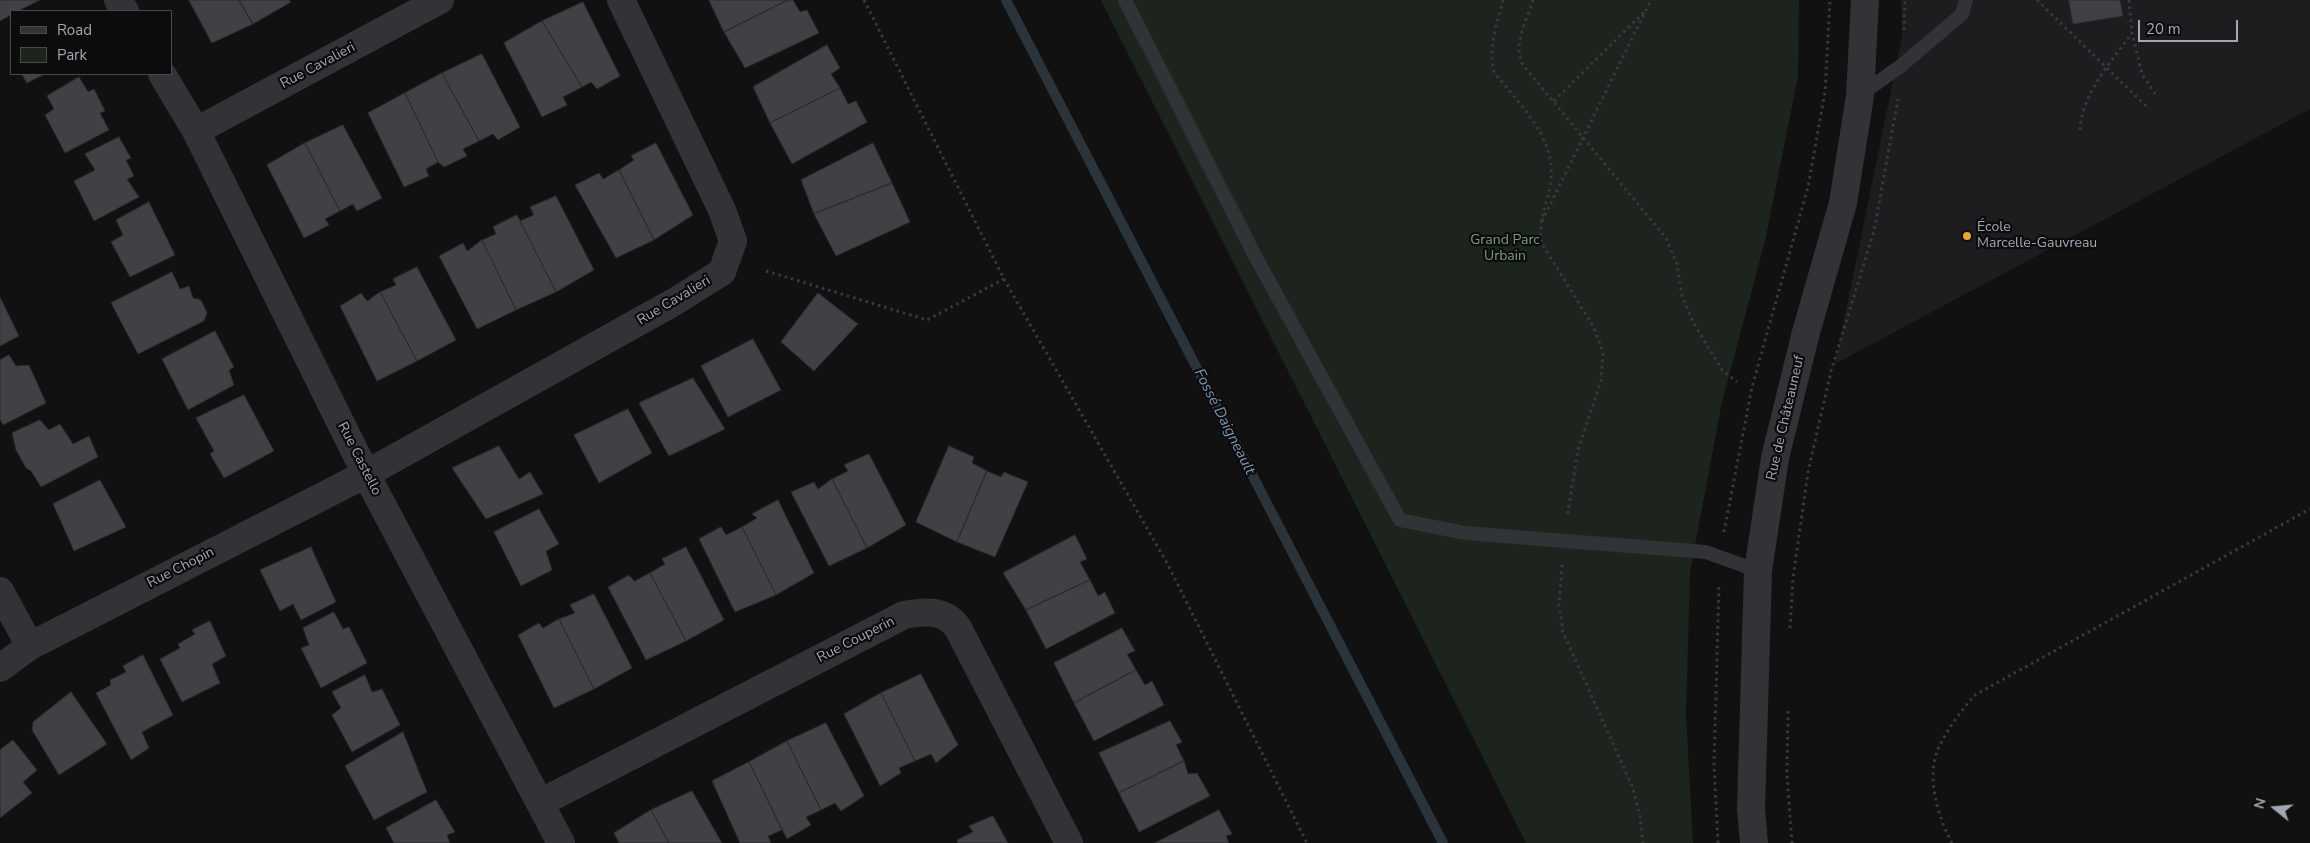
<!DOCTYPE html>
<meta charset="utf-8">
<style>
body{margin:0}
#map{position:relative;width:2310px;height:843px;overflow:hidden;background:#111112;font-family:"Nunito Sans",sans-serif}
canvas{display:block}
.legend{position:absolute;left:10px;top:10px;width:162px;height:65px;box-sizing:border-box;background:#0c0c0d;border:1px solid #484a4f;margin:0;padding:6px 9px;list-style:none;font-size:15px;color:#a2a8b2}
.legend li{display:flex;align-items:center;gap:10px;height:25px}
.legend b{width:25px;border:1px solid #484a4f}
.north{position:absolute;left:2250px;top:783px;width:50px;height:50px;-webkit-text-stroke:4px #0c0c0d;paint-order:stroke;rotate:287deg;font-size:14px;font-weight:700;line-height:20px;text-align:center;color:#a2a8b2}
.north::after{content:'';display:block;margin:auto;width:18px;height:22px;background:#a2a8b2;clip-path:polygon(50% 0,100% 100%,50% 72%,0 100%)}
.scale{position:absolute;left:2138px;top:20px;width:100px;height:22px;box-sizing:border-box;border:2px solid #a2a8b2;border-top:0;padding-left:6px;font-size:15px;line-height:18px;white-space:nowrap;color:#a2a8b2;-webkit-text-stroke:4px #0c0c0d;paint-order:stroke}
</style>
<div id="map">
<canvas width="2310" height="843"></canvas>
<ul class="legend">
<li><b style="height:6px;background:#323337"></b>Road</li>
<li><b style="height:14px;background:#1d241e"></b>Park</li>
</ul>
<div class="north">N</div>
<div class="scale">20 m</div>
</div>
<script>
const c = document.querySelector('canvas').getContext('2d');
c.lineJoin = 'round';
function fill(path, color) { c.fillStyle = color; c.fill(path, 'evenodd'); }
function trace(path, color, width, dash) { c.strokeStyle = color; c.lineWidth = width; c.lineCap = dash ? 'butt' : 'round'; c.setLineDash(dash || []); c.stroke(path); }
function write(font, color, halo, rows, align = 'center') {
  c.font = font + ' "Nunito Sans",sans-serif'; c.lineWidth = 4.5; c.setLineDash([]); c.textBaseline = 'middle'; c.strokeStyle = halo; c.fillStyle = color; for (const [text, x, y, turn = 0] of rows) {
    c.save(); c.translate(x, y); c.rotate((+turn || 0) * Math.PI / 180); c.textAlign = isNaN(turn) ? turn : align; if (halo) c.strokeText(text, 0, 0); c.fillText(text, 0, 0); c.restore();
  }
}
fill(new Path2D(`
 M 1901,0 L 2310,0 L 2310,109 L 1835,364 L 1902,37 Z`), '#1d1d1f');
fill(new Path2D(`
 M 1101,0 L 1799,0 L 1798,76 L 1765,241 L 1722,402 L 1690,572 L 1686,714 L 1693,843 L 1526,843 Z`), '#1d241e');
trace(new Path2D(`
 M 1006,0 L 1443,843`), '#2b343a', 10);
const building = new Path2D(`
 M 0,0 L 40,0 L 18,11 L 11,11 L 11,15 L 0,21 Z
 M 189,0 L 239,0 L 253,24 L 212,43 Z
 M 239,0 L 289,0 L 291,2 L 253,24 Z
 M 709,0 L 788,0 L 724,32 Z
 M 788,0 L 793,0 L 800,12 L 807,10 L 819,33 L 745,68 L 724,32 Z
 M 2069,0 L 2120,0 L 2123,16 L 2073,24 Z
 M 583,2 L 620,76 L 597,89 L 591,82 L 582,87 L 542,21 Z
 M 542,21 L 582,87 L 563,97 L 567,105 L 542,117 L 504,43 Z
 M 827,45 L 840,68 L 831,74 L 840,88 L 770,123 L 753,87 Z
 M 482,54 L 520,127 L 498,140 L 493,134 L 479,141 L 442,73 Z
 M 442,73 L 479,141 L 463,149 L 467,156 L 444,167 L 438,162 L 405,93 Z
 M 22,74 L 45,74 L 27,83 Z
 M 79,77 L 88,92 L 94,89 L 105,111 L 100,113 L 109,130 L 65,153 L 45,115 L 54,109 L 47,96 Z
 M 840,88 L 848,104 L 856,101 L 867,122 L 792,164 L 770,123 Z
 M 405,93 L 438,162 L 426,169 L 429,176 L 404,187 L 368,113 Z
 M 343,125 L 382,198 L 357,211 L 353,204 L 340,211 L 305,143 Z
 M 119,137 L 131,158 L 126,160 L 134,176 L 127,179 L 139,197 L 94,221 L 74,181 L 95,170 L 85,154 Z
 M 305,143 L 340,211 L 325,219 L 329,225 L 304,238 L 267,165 Z
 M 656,143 L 693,215 L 654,240 L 619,170 L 634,160 L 631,156 Z
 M 873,143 L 892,183 L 814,214 L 801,180 Z
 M 619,170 L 654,240 L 616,258 L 575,185 L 599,173 L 603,179 Z
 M 892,183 L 910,222 L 836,256 L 814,214 Z
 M 556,196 L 594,270 L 556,292 L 520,221 L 534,215 L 530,207 Z
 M 149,202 L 175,255 L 130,277 L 111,242 L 123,235 L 116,220 Z
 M 517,215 L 556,292 L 516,310 L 482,240 L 496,234 L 493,227 Z
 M 482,240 L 516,310 L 477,329 L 439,256 L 463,243 L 467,251 Z
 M 417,267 L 456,340 L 417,361 L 380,292 L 396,285 L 393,279 Z
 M 172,272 L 180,289 L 189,286 L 193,298 L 201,300 L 207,313 L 204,321 L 138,354 L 111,303 Z
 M 380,292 L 417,361 L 377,381 L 340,306 L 361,293 L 367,301 Z
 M 818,293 L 858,324 L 814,371 L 781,342 Z
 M 0,297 L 19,336 L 0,346 Z
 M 215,331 L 234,367 L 229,370 L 234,385 L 188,410 L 162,359 Z
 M 753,339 L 781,390 L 728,417 L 701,366 Z
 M 9,355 L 16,366 L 29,365 L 46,403 L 3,425 L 0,419 L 0,360 Z
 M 693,378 L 725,429 L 669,456 L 639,403 Z
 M 244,395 L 274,451 L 224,478 L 210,454 L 214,451 L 196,418 Z
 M 628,409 L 652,453 L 599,483 L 574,435 Z
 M 40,420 L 49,430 L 60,424 L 73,444 L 89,436 L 98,457 L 41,487 L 31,471 L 26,468 L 16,450 L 12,433 Z
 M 499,446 L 519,479 L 530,472 L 543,494 L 486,519 L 452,468 Z
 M 949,446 L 974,457 L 972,463 L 987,471 L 957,542 L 916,522 Z
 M 869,454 L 906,525 L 867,548 L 832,479 L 848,471 L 844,465 Z
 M 987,471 L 1001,477 L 1004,472 L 1028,482 L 995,557 L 957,542 Z
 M 832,479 L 867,548 L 829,566 L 791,492 L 814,482 L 818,489 Z
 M 100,480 L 126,527 L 74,551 L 53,504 Z
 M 778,500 L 814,573 L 776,595 L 742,527 L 757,518 L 752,514 Z
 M 539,509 L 559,544 L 546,551 L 552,570 L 521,586 L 494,532 Z
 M 721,527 L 726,535 L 742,527 L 776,595 L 735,612 L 699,539 Z
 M 1075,535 L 1087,559 L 1080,562 L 1090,580 L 1026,610 L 1003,573 Z
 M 311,547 L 336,602 L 301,620 L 293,604 L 280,611 L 260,570 Z
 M 686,547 L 724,620 L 686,641 L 650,573 L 665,564 L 662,559 Z
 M 650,573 L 686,641 L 646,660 L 608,587 L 629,575 L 634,581 Z
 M 1090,580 L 1098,596 L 1105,592 L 1115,613 L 1046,649 L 1026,610 Z
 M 594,594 L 632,668 L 594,689 L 559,619 L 575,613 L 570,605 Z
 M 334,612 L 343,629 L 349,627 L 367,663 L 321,688 L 301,648 L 309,645 L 303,628 Z
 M 559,619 L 594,689 L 554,708 L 518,635 L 539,623 L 543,628 Z
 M 210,621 L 226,656 L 212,664 L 220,683 L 182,702 L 160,659 L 180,648 L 178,644 L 195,634 L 192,630 Z
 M 1122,628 L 1135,651 L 1127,654 L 1136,670 L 1074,703 L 1054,663 Z
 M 143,655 L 173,715 L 142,732 L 149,748 L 131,760 L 96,693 L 111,685 L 110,680 L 126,672 L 123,666 Z
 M 1136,670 L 1145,685 L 1152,681 L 1164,705 L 1094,741 L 1074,703 Z
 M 921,674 L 958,745 L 936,763 L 931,754 L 915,761 L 881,693 Z
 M 365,675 L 372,692 L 382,689 L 400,725 L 352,752 L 332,715 L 341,708 L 332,692 Z
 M 71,692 L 107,744 L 59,775 L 32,730 L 33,722 Z
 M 881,693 L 915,761 L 899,768 L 901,773 L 880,786 L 844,714 Z
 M 1170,721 L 1182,742 L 1176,745 L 1184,761 L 1119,793 L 1099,753 Z
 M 826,723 L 864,796 L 841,811 L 835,803 L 821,810 L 787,741 Z
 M 403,732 L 427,792 L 374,820 L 345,766 Z
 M 13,740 L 37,770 L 23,782 L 32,793 L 0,818 L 0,750 Z
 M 787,741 L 821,810 L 806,817 L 811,825 L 787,839 L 749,762 Z
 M 1184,761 L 1188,774 L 1197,773 L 1210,796 L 1139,832 L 1119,793 Z
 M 749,762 L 782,830 L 768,836 L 771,843 L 740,843 L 712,781 Z
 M 692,791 L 722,843 L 669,843 L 651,810 Z
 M 436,800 L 455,832 L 447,835 L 450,843 L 394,843 L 386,828 Z
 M 651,810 L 669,843 L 619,843 L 614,833 Z
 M 1219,810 L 1232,834 L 1226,836 L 1229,843 L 1155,843 Z
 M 993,816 L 1008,843 L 958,843 L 957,840 L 973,832 L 969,826 Z`);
fill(building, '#404145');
trace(building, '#2b2b2e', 1);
trace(new Path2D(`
 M 864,0 L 1004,279 L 1167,563 L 1307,843
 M 1503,0 C 1497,24 1488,48 1494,72 C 1518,103 1555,136 1551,178 C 1549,201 1538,218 1541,242 L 1593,326 L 1603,352 L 1601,381 L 1578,450 L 1567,517
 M 1533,0 C 1527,20 1512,45 1523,65 L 1666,238 L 1677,264 L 1682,296 L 1693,322 L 1722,370 L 1737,382
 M 2037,0 L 2149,109
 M 2129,0 L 2132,33
 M 1904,30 L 1905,0
 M 1554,101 L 1644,12
 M 2080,130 C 2082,93 2111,62 2132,33 L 2142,74 L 2156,95
 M 1542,221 L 1651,0
 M 766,271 L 927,320 L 1004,279
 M 1724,532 L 1752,387 L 1808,187 L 1825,92 L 1830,0
 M 1562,565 L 1559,605 L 1563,632 L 1632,786 L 1640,816 L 1643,843
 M 1790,628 L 1793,578 L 1808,472 L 1831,371 L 1874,231 L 1898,99
 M 1788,711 L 1787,775 L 1792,843
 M 1718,843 L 1714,764 L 1719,583
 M 1952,843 C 1938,817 1926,778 1938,749 C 1947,729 1961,711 1975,695 L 2310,509`), '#383a3e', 3, [2.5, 4]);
trace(new Path2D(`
 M 1125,0 L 1254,254 L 1400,520 L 1465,533 L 1706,552 L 1758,571
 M 1860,95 L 1902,65 L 1962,14 L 1966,0`), '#323337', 14);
trace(new Path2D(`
 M 118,0 L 125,11
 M 162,74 L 196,131 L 366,474 L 561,843
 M 196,131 L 440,0
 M 0,591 L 30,646
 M 0,668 L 30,646 L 366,474 L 674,302 L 722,272 L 733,241 L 722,210 L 621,0
 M 540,803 L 904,615 C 924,611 945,609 958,628 L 1069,843
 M 1754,843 L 1751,809 L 1758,571 L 1775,458 L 1805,336 L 1843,203 L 1860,96 L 1865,0`), '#323337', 28);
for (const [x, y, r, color] of [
 [1967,236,5,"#eba42f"]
]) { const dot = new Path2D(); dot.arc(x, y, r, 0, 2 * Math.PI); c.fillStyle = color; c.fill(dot); trace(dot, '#0c0c0d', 2); }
write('14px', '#a2a8b2', '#0c0c0d', [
 ["Rue Cavalieri",318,66,-28],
 ["Rue Cavalieri",674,301,-31],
 ["Rue de Châteauneuf",1786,418,-77],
 ["Rue Castello",359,459,63],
 ["Rue Chopin",181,568,-27],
 ["Rue Couperin",856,640,-27]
]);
write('14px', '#a2a8b2', '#0c0c0d', [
 ["École",1977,228],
 ["Marcelle-Gauvreau",1977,244]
], 'left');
write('14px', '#799d7a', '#0c0c0d', [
 ["Grand Parc",1505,241],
 ["Urbain",1505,257]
]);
write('italic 15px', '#7997ad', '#0c0c0d', [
 ["Fossé Daigneault",1224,422,63]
]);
</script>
